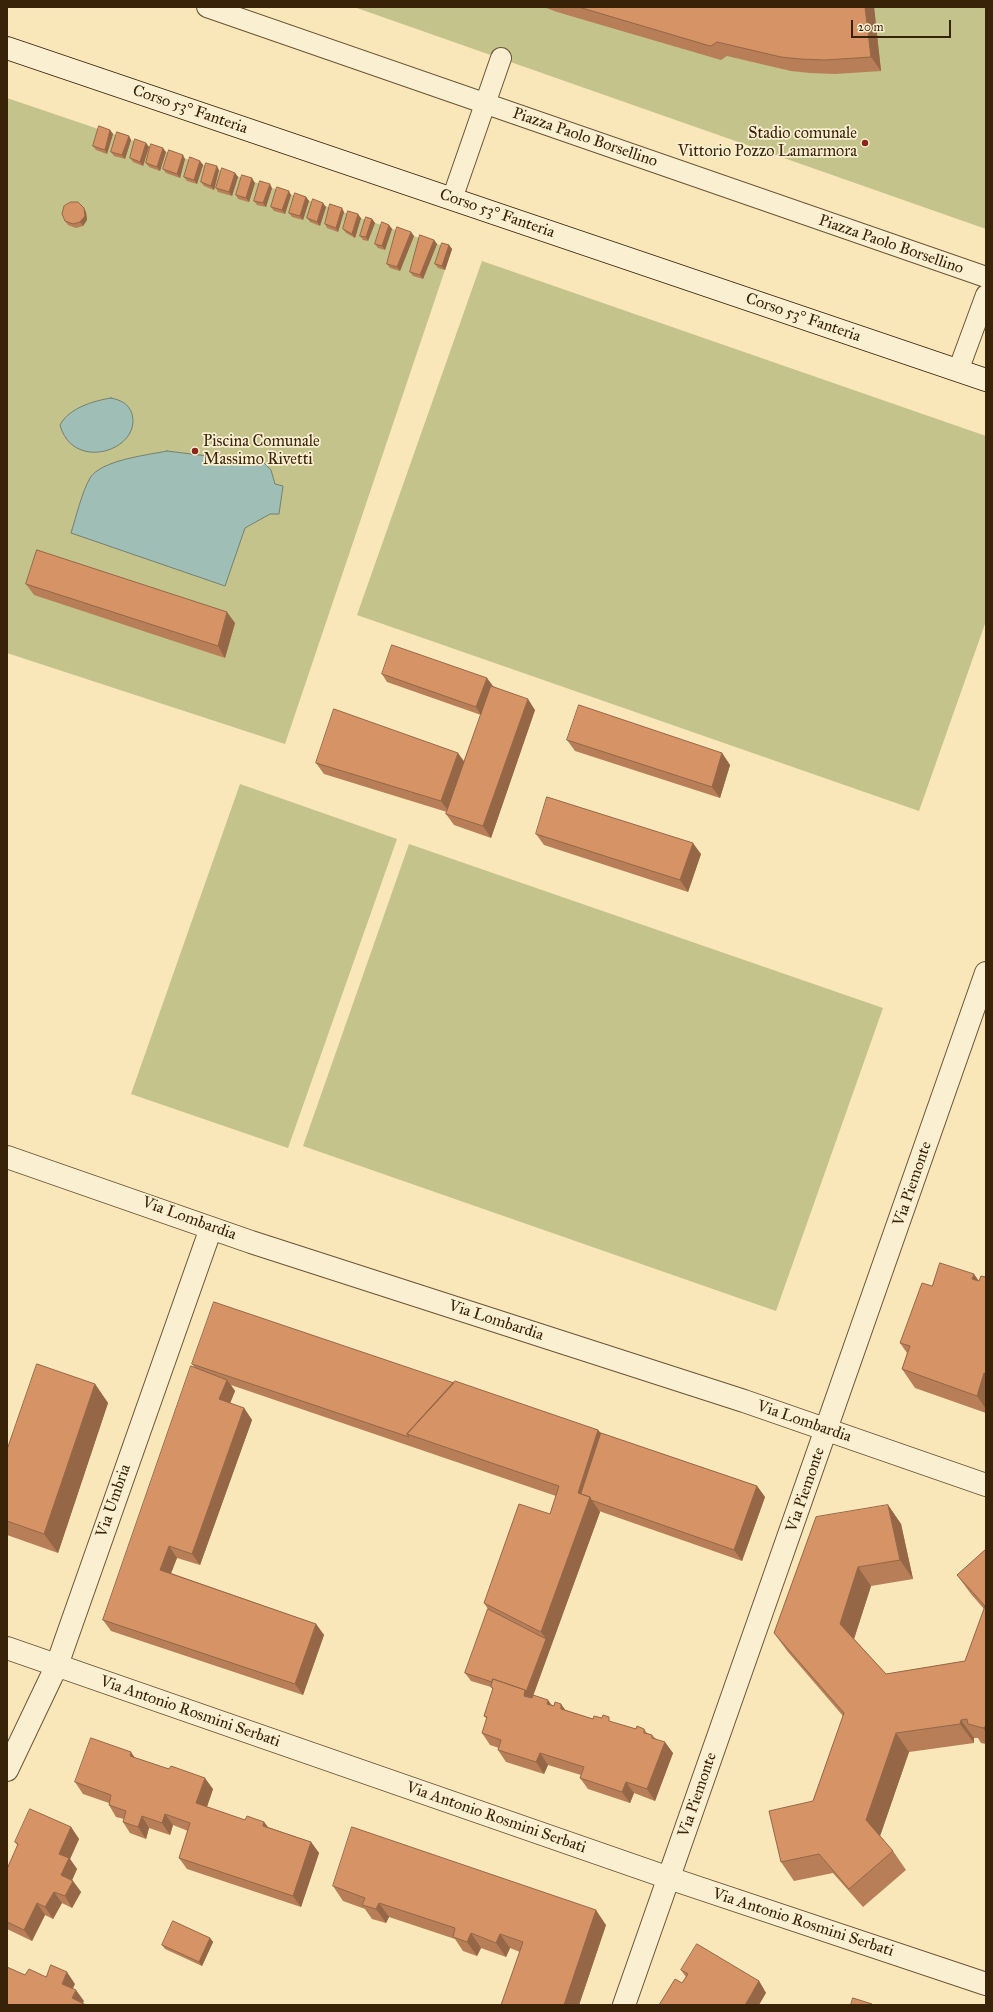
<!DOCTYPE html>
<meta charset="utf-8">
<style>
body{margin:0}
#map{position:relative;width:993px;height:2012px;overflow:hidden;background:#f9e6b9;font-family:"IM FELL Great Primer",serif}
canvas{display:block}
.frame{position:absolute;inset:0;border:8px solid #392308;pointer-events:none}
.scale{position:absolute;left:851px;top:20px;width:100px;height:18px;box-sizing:border-box;border:2px solid #392308;border-top:0;padding-left:5px;font-size:12px;line-height:14px;white-space:nowrap;color:#392308;-webkit-text-stroke:3px #fbefd2;paint-order:stroke}
</style>
<div id="map">
<canvas width="993" height="2012"></canvas>
<div class="frame"></div>
<div class="scale">20 m</div>
</div>
<script>
const c = document.querySelector('canvas').getContext('2d');
c.lineJoin = 'round';
function fill(path, color) { c.fillStyle = color; c.fill(path, 'evenodd'); }
function trace(path, color, width, dash) { c.strokeStyle = color; c.lineWidth = width; c.lineCap = dash ? 'butt' : 'round'; c.setLineDash(dash || []); c.stroke(path); }
function write(font, color, halo, rows, align = 'center') {
  c.font = font + ' "IM FELL Great Primer",serif'; c.lineWidth = 3.5; c.setLineDash([]); c.textBaseline = 'middle'; c.strokeStyle = halo; c.fillStyle = color; for (const [text, x, y, turn = 0] of rows) {
    c.save(); c.translate(x, y); c.rotate((+turn || 0) * Math.PI / 180); c.textAlign = isNaN(turn) ? turn : align; if (halo) c.strokeText(text, 0, 0); c.fillText(text, 0, 0); c.restore();
  }
}
fill(new Path2D(`
 M 354,7 L 986,7 L 986,229 Z
 M 7,98 L 452,249 L 285,744 L 7,653 Z
 M 482,261 L 986,436 L 986,621 L 919,811 L 357,615 Z
 M 240,784 L 397,839 L 288,1148 L 131,1094 Z
 M 409,844 L 883,1008 L 776,1311 L 303,1146 Z`), '#c3c38b');
const water = new Path2D(`
 M 111,398 C 121,400 129,404 132,414 C 142,450 73,473 60,425 C 69,408 93,401 111,398 Z
 M 167,451 L 264,463 L 271,470 L 275,484 L 283,486 L 279,514 L 270,514 L 245,528 L 225,586 L 71,533 C 76,517 82,492 90,478 C 101,460 148,455 167,451 Z`);
fill(water, '#9fbeb5');
trace(water, '#768070', 1);
const lane = new Path2D(`
 M 207,7 L 986,277
 M 452,199 L 501,58
 M 958,371 L 986,295`);
const street = new Path2D(`
 M 7,1157 L 251,1242 L 744,1401 L 986,1485
 M 7,1648 L 669,1878 L 986,1984
 M 7,1770 L 57,1665 L 211,1228
 M 624,2005 L 986,973`);
const secondary = new Path2D(`
 M 7,48 L 986,380`);
trace(lane, '#695434', 22);
trace(street, '#695434', 24);
trace(secondary, '#392308', 24);
trace(lane, '#fbefd2', 20);
trace(street, '#fbefd2', 22);
trace(secondary, '#fbefd2', 22);
fill(new Path2D(`
 M 544,7 L 874,7 L 881,71 L 835,74 L 810,73 L 791,71 L 727,56 L 721,60 L 557,12 Z
 M 110,130 L 113,134 L 107,154 L 96,150 L 93,146 Z
 M 129,136 L 131,140 L 125,159 L 114,156 L 111,152 Z
 M 146,143 L 149,147 L 143,166 L 133,162 L 130,158 Z
 M 166,152 L 160,171 L 149,167 L 146,163 Z
 M 185,159 L 180,178 L 166,173 L 163,169 Z
 M 200,161 L 203,165 L 197,184 L 187,181 L 184,177 Z
 M 219,170 L 214,190 L 204,186 L 201,182 Z
 M 235,173 L 238,177 L 232,196 L 218,192 L 216,188 Z
 M 255,183 L 249,202 L 238,199 L 236,195 Z
 M 272,188 L 266,207 L 257,205 L 254,201 Z
 M 291,195 L 285,214 L 274,211 L 271,207 Z
 M 306,197 L 309,201 L 303,220 L 292,217 L 289,213 Z
 M 326,207 L 320,226 L 310,222 L 307,218 Z
 M 86,212 L 87,220 L 83,226 L 76,228 L 68,225 L 65,221 Z
 M 344,212 L 338,232 L 327,228 L 325,224 Z
 M 361,218 L 355,238 L 346,233 L 343,229 Z
 M 372,219 L 375,223 L 368,241 L 363,240 L 360,236 Z
 M 389,225 L 392,229 L 385,250 L 378,248 L 375,244 Z
 M 411,232 L 414,236 L 400,271 L 390,268 L 387,264 Z
 M 434,240 L 437,244 L 423,279 L 413,276 L 410,272 Z
 M 449,245 L 452,249 L 445,270 L 438,268 L 435,264 Z
 M 26,584 L 235,623 L 225,658 L 34,595 Z
 M 382,674 L 493,686 L 535,710 L 491,838 L 454,825 L 446,814 L 447,812 L 324,774 L 316,763 L 464,761 L 481,715 L 387,682 Z
 M 567,740 L 722,753 L 730,765 L 720,798 L 575,751 Z
 M 536,834 L 701,854 L 688,892 L 544,845 Z
 M 986,1277 L 986,1413 L 915,1388 L 902,1369 L 907,1353 L 900,1343 L 932,1286 L 979,1281 Z
 M 192,1364 L 454,1383 L 598,1430 L 601,1433 L 757,1486 L 765,1497 L 742,1561 L 599,1511 L 600,1512 L 533,1695 L 552,1705 L 566,1710 L 593,1719 L 612,1722 L 636,1729 L 644,1729 L 647,1733 L 652,1735 L 656,1739 L 673,1753 L 655,1801 L 634,1793 L 630,1803 L 588,1789 L 580,1778 L 581,1775 L 548,1765 L 544,1774 L 506,1762 L 498,1750 L 499,1748 L 490,1745 L 482,1733 L 487,1719 L 484,1716 L 493,1690 L 491,1687 L 471,1681 L 465,1673 L 488,1609 L 484,1603 L 550,1514 L 556,1496 L 231,1385 L 235,1391 L 230,1403 L 244,1408 L 252,1420 L 200,1565 L 177,1558 L 171,1573 L 316,1624 L 324,1635 L 303,1695 L 111,1631 L 103,1620 L 195,1368 Z
 M 95,1384 L 108,1403 L 58,1553 L 7,1535 L 7,1450 Z
 M 888,1505 L 901,1524 L 913,1579 L 871,1586 L 854,1639 L 886,1674 L 965,1661 L 984,1609 L 971,1594 L 957,1575 L 986,1549 L 986,1744 L 981,1743 L 978,1738 L 974,1738 L 974,1743 L 909,1752 L 880,1836 L 893,1851 L 906,1870 L 863,1907 L 833,1873 L 794,1881 L 781,1862 L 813,1801 L 843,1716 L 788,1652 L 774,1633 Z
 M 135,1758 L 213,1789 L 207,1807 L 245,1820 L 264,1822 L 268,1827 L 311,1842 L 319,1853 L 301,1907 L 187,1869 L 179,1858 L 188,1831 L 173,1825 L 170,1835 L 149,1828 L 146,1839 L 130,1833 L 123,1822 L 124,1819 L 116,1817 L 109,1805 L 109,1803 L 83,1794 L 75,1782 Z
 M 71,1827 L 79,1839 L 70,1859 L 77,1869 L 72,1880 L 81,1892 L 72,1908 L 62,1903 L 53,1919 L 45,1915 L 32,1941 L 7,1929 L 7,1869 L 18,1846 L 15,1842 Z
 M 333,1886 L 606,1925 L 579,2005 L 501,2005 L 520,1952 L 510,1948 L 506,1957 L 481,1948 L 477,1956 L 463,1951 L 455,1939 L 389,1917 L 386,1923 L 372,1919 L 365,1909 L 343,1901 Z
 M 210,1938 L 213,1942 L 202,1966 L 165,1949 L 162,1945 Z
 M 681,1970 L 759,1981 L 766,1993 L 686,1977 Z`), '#b77e58');
fill(new Path2D(`
 M 865,7 L 874,7 L 881,71 L 871,57 Z
 M 110,130 L 113,134 L 107,154 L 105,150 Z
 M 129,136 L 131,140 L 125,159 L 122,155 Z
 M 146,143 L 149,147 L 143,166 L 140,162 Z
 M 163,148 L 166,152 L 160,171 L 157,167 Z
 M 183,155 L 185,159 L 180,178 L 177,174 Z
 M 200,161 L 203,165 L 197,184 L 194,180 Z
 M 217,166 L 219,170 L 214,190 L 211,186 Z
 M 235,173 L 238,177 L 232,196 L 229,192 Z
 M 252,178 L 255,183 L 249,202 L 246,198 Z
 M 270,184 L 272,188 L 266,207 L 263,203 Z
 M 289,191 L 291,195 L 285,214 L 282,210 Z
 M 306,197 L 309,201 L 303,220 L 300,216 Z
 M 323,203 L 326,207 L 320,226 L 317,222 Z
 M 84,208 L 86,212 L 87,220 L 83,226 L 80,222 Z
 M 342,208 L 344,212 L 338,232 L 336,228 Z
 M 358,214 L 361,218 L 355,238 L 352,234 Z
 M 372,219 L 375,223 L 368,241 L 366,237 Z
 M 389,225 L 392,229 L 385,250 L 382,246 Z
 M 411,232 L 414,236 L 400,271 L 397,267 Z
 M 434,240 L 437,244 L 423,279 L 420,275 Z
 M 449,245 L 452,249 L 445,270 L 442,266 Z
 M 227,612 L 235,623 L 225,658 L 218,646 Z
 M 487,678 L 493,686 L 481,715 L 476,707 Z
 M 528,699 L 535,710 L 491,838 L 483,826 Z
 M 458,753 L 466,764 L 449,812 L 441,801 Z
 M 722,753 L 730,765 L 720,798 L 712,787 Z
 M 693,843 L 701,854 L 688,892 L 680,880 Z
 M 974,1274 L 986,1291 L 972,1279 Z
 M 984,1373 L 986,1376 L 986,1409 L 977,1396 Z
 M 227,1380 L 235,1391 L 227,1411 L 219,1399 Z
 M 95,1384 L 108,1403 L 58,1553 L 44,1534 Z
 M 244,1408 L 252,1420 L 200,1565 L 192,1554 Z
 M 598,1430 L 609,1444 L 591,1499 L 600,1512 L 532,1699 L 524,1696 L 525,1690 L 546,1639 L 541,1632 L 578,1493 Z
 M 757,1486 L 765,1497 L 742,1561 L 734,1550 Z
 M 888,1505 L 901,1524 L 913,1579 L 900,1560 Z
 M 169,1546 L 177,1558 L 168,1581 L 160,1570 Z
 M 858,1567 L 871,1586 L 853,1642 L 840,1624 Z
 M 316,1624 L 324,1635 L 303,1695 L 295,1684 Z
 M 548,1700 L 556,1711 L 547,1704 Z
 M 561,1704 L 569,1715 L 561,1709 Z
 M 961,1720 L 974,1738 L 974,1743 L 960,1724 Z
 M 986,1726 L 986,1732 L 983,1728 Z
 M 896,1733 L 909,1752 L 879,1839 L 866,1820 Z
 M 665,1742 L 673,1753 L 655,1801 L 647,1789 Z
 M 131,1752 L 139,1764 L 130,1756 Z
 M 540,1753 L 548,1765 L 544,1774 L 536,1762 Z
 M 205,1778 L 213,1789 L 204,1815 L 196,1803 Z
 M 626,1782 L 634,1793 L 630,1803 L 622,1792 Z
 M 165,1814 L 173,1825 L 170,1835 L 162,1823 Z
 M 142,1816 L 149,1828 L 146,1839 L 138,1827 Z
 M 264,1822 L 272,1833 L 263,1826 Z
 M 71,1827 L 79,1839 L 70,1859 L 77,1869 L 69,1887 L 61,1875 L 59,1854 Z
 M 311,1842 L 319,1853 L 301,1907 L 293,1896 Z
 M 73,1881 L 81,1892 L 72,1908 L 65,1896 Z
 M 54,1892 L 62,1903 L 53,1919 L 45,1907 Z
 M 37,1903 L 45,1915 L 32,1941 L 24,1930 Z
 M 379,1903 L 389,1917 L 386,1923 L 376,1909 Z
 M 596,1910 L 606,1925 L 579,2005 L 564,2005 Z
 M 471,1933 L 481,1948 L 477,1956 L 467,1942 Z
 M 500,1934 L 510,1948 L 506,1957 L 496,1943 Z
 M 210,1938 L 213,1942 L 202,1966 L 199,1962 Z
 M 67,1972 L 75,1984 L 70,1995 L 62,1984 Z
 M 759,1981 L 766,1993 L 759,2005 L 745,2005 Z
 M 76,1990 L 84,2001 L 82,2005 L 72,1998 Z`), '#956747');
const building = new Path2D(`
 M 579,7 L 865,7 L 871,57 L 825,60 L 800,59 L 781,57 L 717,42 L 711,46 Z
 M 99,126 L 110,130 L 105,150 L 93,146 Z
 M 117,132 L 129,136 L 122,155 L 111,152 Z
 M 135,139 L 146,143 L 140,162 L 130,158 Z
 M 151,144 L 163,148 L 157,167 L 146,163 Z
 M 169,150 L 183,155 L 177,174 L 163,169 Z
 M 190,157 L 200,161 L 194,180 L 184,177 Z
 M 206,163 L 217,166 L 211,186 L 201,182 Z
 M 222,168 L 235,173 L 229,192 L 216,188 Z
 M 242,175 L 252,178 L 246,198 L 236,195 Z
 M 260,181 L 270,184 L 263,203 L 254,201 Z
 M 277,187 L 289,191 L 282,210 L 271,207 Z
 M 295,193 L 306,197 L 300,216 L 289,213 Z
 M 313,199 L 323,203 L 317,222 L 307,218 Z
 M 71,202 L 78,202 L 84,208 L 85,216 L 80,222 L 73,224 L 65,221 L 62,214 L 64,206 Z
 M 330,204 L 342,208 L 336,228 L 325,224 Z
 M 348,211 L 358,214 L 352,234 L 343,229 Z
 M 366,217 L 372,219 L 366,237 L 360,236 Z
 M 382,222 L 389,225 L 382,246 L 375,244 Z
 M 397,227 L 411,232 L 397,267 L 387,264 Z
 M 420,235 L 434,240 L 420,275 L 410,272 Z
 M 442,243 L 449,245 L 442,266 L 435,264 Z
 M 37,550 L 227,612 L 218,646 L 26,584 Z
 M 392,645 L 487,678 L 476,707 L 382,674 Z
 M 491,686 L 528,699 L 483,826 L 446,814 Z
 M 579,705 L 722,753 L 712,787 L 567,740 Z
 M 334,709 L 458,753 L 441,801 L 316,763 Z
 M 547,797 L 693,843 L 680,880 L 536,834 Z
 M 940,1263 L 974,1274 L 972,1279 L 979,1281 L 981,1276 L 986,1277 L 986,1374 L 984,1373 L 977,1396 L 902,1369 L 910,1346 L 900,1343 L 922,1283 L 932,1286 Z
 M 214,1302 L 454,1383 L 407,1434 L 409,1437 L 192,1364 Z
 M 37,1364 L 95,1384 L 44,1534 L 7,1521 L 7,1450 Z
 M 191,1366 L 227,1380 L 219,1399 L 244,1408 L 192,1554 L 169,1546 L 160,1570 L 316,1624 L 295,1684 L 103,1620 Z
 M 455,1381 L 598,1430 L 578,1493 L 590,1497 L 541,1632 L 484,1603 L 519,1504 L 550,1514 L 559,1486 L 407,1434 Z
 M 601,1433 L 757,1486 L 734,1550 L 591,1500 L 590,1497 L 581,1494 Z
 M 888,1505 L 900,1560 L 858,1567 L 840,1624 L 886,1674 L 965,1661 L 985,1606 L 957,1575 L 986,1549 L 986,1726 L 983,1728 L 968,1724 L 967,1719 L 961,1720 L 960,1724 L 896,1733 L 866,1820 L 893,1851 L 849,1889 L 819,1854 L 781,1862 L 769,1811 L 813,1801 L 844,1713 L 774,1633 L 816,1517 Z
 M 488,1609 L 546,1639 L 526,1692 L 525,1690 L 493,1679 L 492,1682 L 465,1673 Z
 M 493,1679 L 525,1690 L 524,1696 L 532,1698 L 533,1695 L 548,1700 L 547,1704 L 554,1706 L 555,1702 L 561,1704 L 561,1709 L 593,1719 L 594,1716 L 602,1718 L 603,1715 L 609,1717 L 609,1721 L 636,1729 L 637,1726 L 644,1729 L 644,1733 L 652,1735 L 652,1738 L 665,1742 L 647,1789 L 626,1782 L 622,1792 L 580,1778 L 584,1767 L 540,1753 L 536,1762 L 498,1750 L 501,1740 L 482,1733 L 487,1717 L 484,1716 L 493,1688 L 491,1687 Z
 M 91,1738 L 131,1752 L 130,1756 L 169,1769 L 171,1766 L 205,1778 L 196,1803 L 245,1820 L 247,1816 L 264,1822 L 263,1826 L 311,1842 L 293,1896 L 179,1858 L 190,1823 L 165,1814 L 162,1823 L 142,1816 L 138,1827 L 123,1822 L 126,1811 L 109,1805 L 111,1795 L 75,1782 Z
 M 30,1809 L 71,1827 L 59,1854 L 69,1858 L 61,1875 L 73,1881 L 65,1896 L 54,1892 L 45,1907 L 37,1903 L 24,1930 L 7,1922 L 7,1869 L 18,1844 L 15,1842 Z
 M 352,1827 L 596,1910 L 564,2005 L 501,2005 L 523,1942 L 500,1934 L 496,1943 L 471,1933 L 467,1942 L 453,1937 L 455,1928 L 379,1903 L 376,1909 L 362,1905 L 365,1898 L 333,1886 Z
 M 173,1921 L 210,1938 L 199,1962 L 162,1945 Z
 M 697,1944 L 759,1981 L 745,2005 L 659,2005 L 675,1979 L 682,1983 L 688,1974 L 681,1970 Z
 M 51,1965 L 67,1972 L 62,1984 L 76,1990 L 72,1998 L 86,2005 L 7,2005 L 7,1967 L 25,1975 L 29,1969 L 46,1977 Z
 M 853,1998 L 872,2004 L 872,2005 L 851,2005 Z`);
fill(building, '#d59366');
trace(building, '#956747', 1);
for (const [x, y, r, color] of [
 [865,143,4,"#8f2418"],
 [195,451,4,"#8f2418"]
]) { const dot = new Path2D(); dot.arc(x, y, r, 0, 2 * Math.PI); c.fillStyle = color; c.fill(dot); trace(dot, '#fbefd2', 1.5); }
write('16px', '#392308', '#fbefd2', [
 ["Corso 53° Fanteria",190,110,19],
 ["Piazza Paolo Borsellino",585,138,19],
 ["Corso 53° Fanteria",497,214,19],
 ["Piazza Paolo Borsellino",891,245,19],
 ["Corso 53° Fanteria",803,318,19],
 ["Via Piemonte",913,1184,-71],
 ["Via Lombardia",189,1219,20],
 ["Via Lombardia",496,1321,18],
 ["Via Lombardia",804,1422,19],
 ["Via Piemonte",806,1490,-71],
 ["Via Umbria",114,1501,-71],
 ["Via Antonio Rosmini Serbati",190,1712,19],
 ["Via Piemonte",698,1795,-71],
 ["Via Antonio Rosmini Serbati",496,1818,19],
 ["Via Antonio Rosmini Serbati",803,1923,18]
]);
write('16px', '#392308', '#fbefd2', [
 ["Stadio comunale",857,134],
 ["Vittorio Pozzo Lamarmora",857,152],
 ["Piscina Comunale",203,442,"left"],
 ["Massimo Rivetti",203,460,"left"]
], 'right');
</script>
